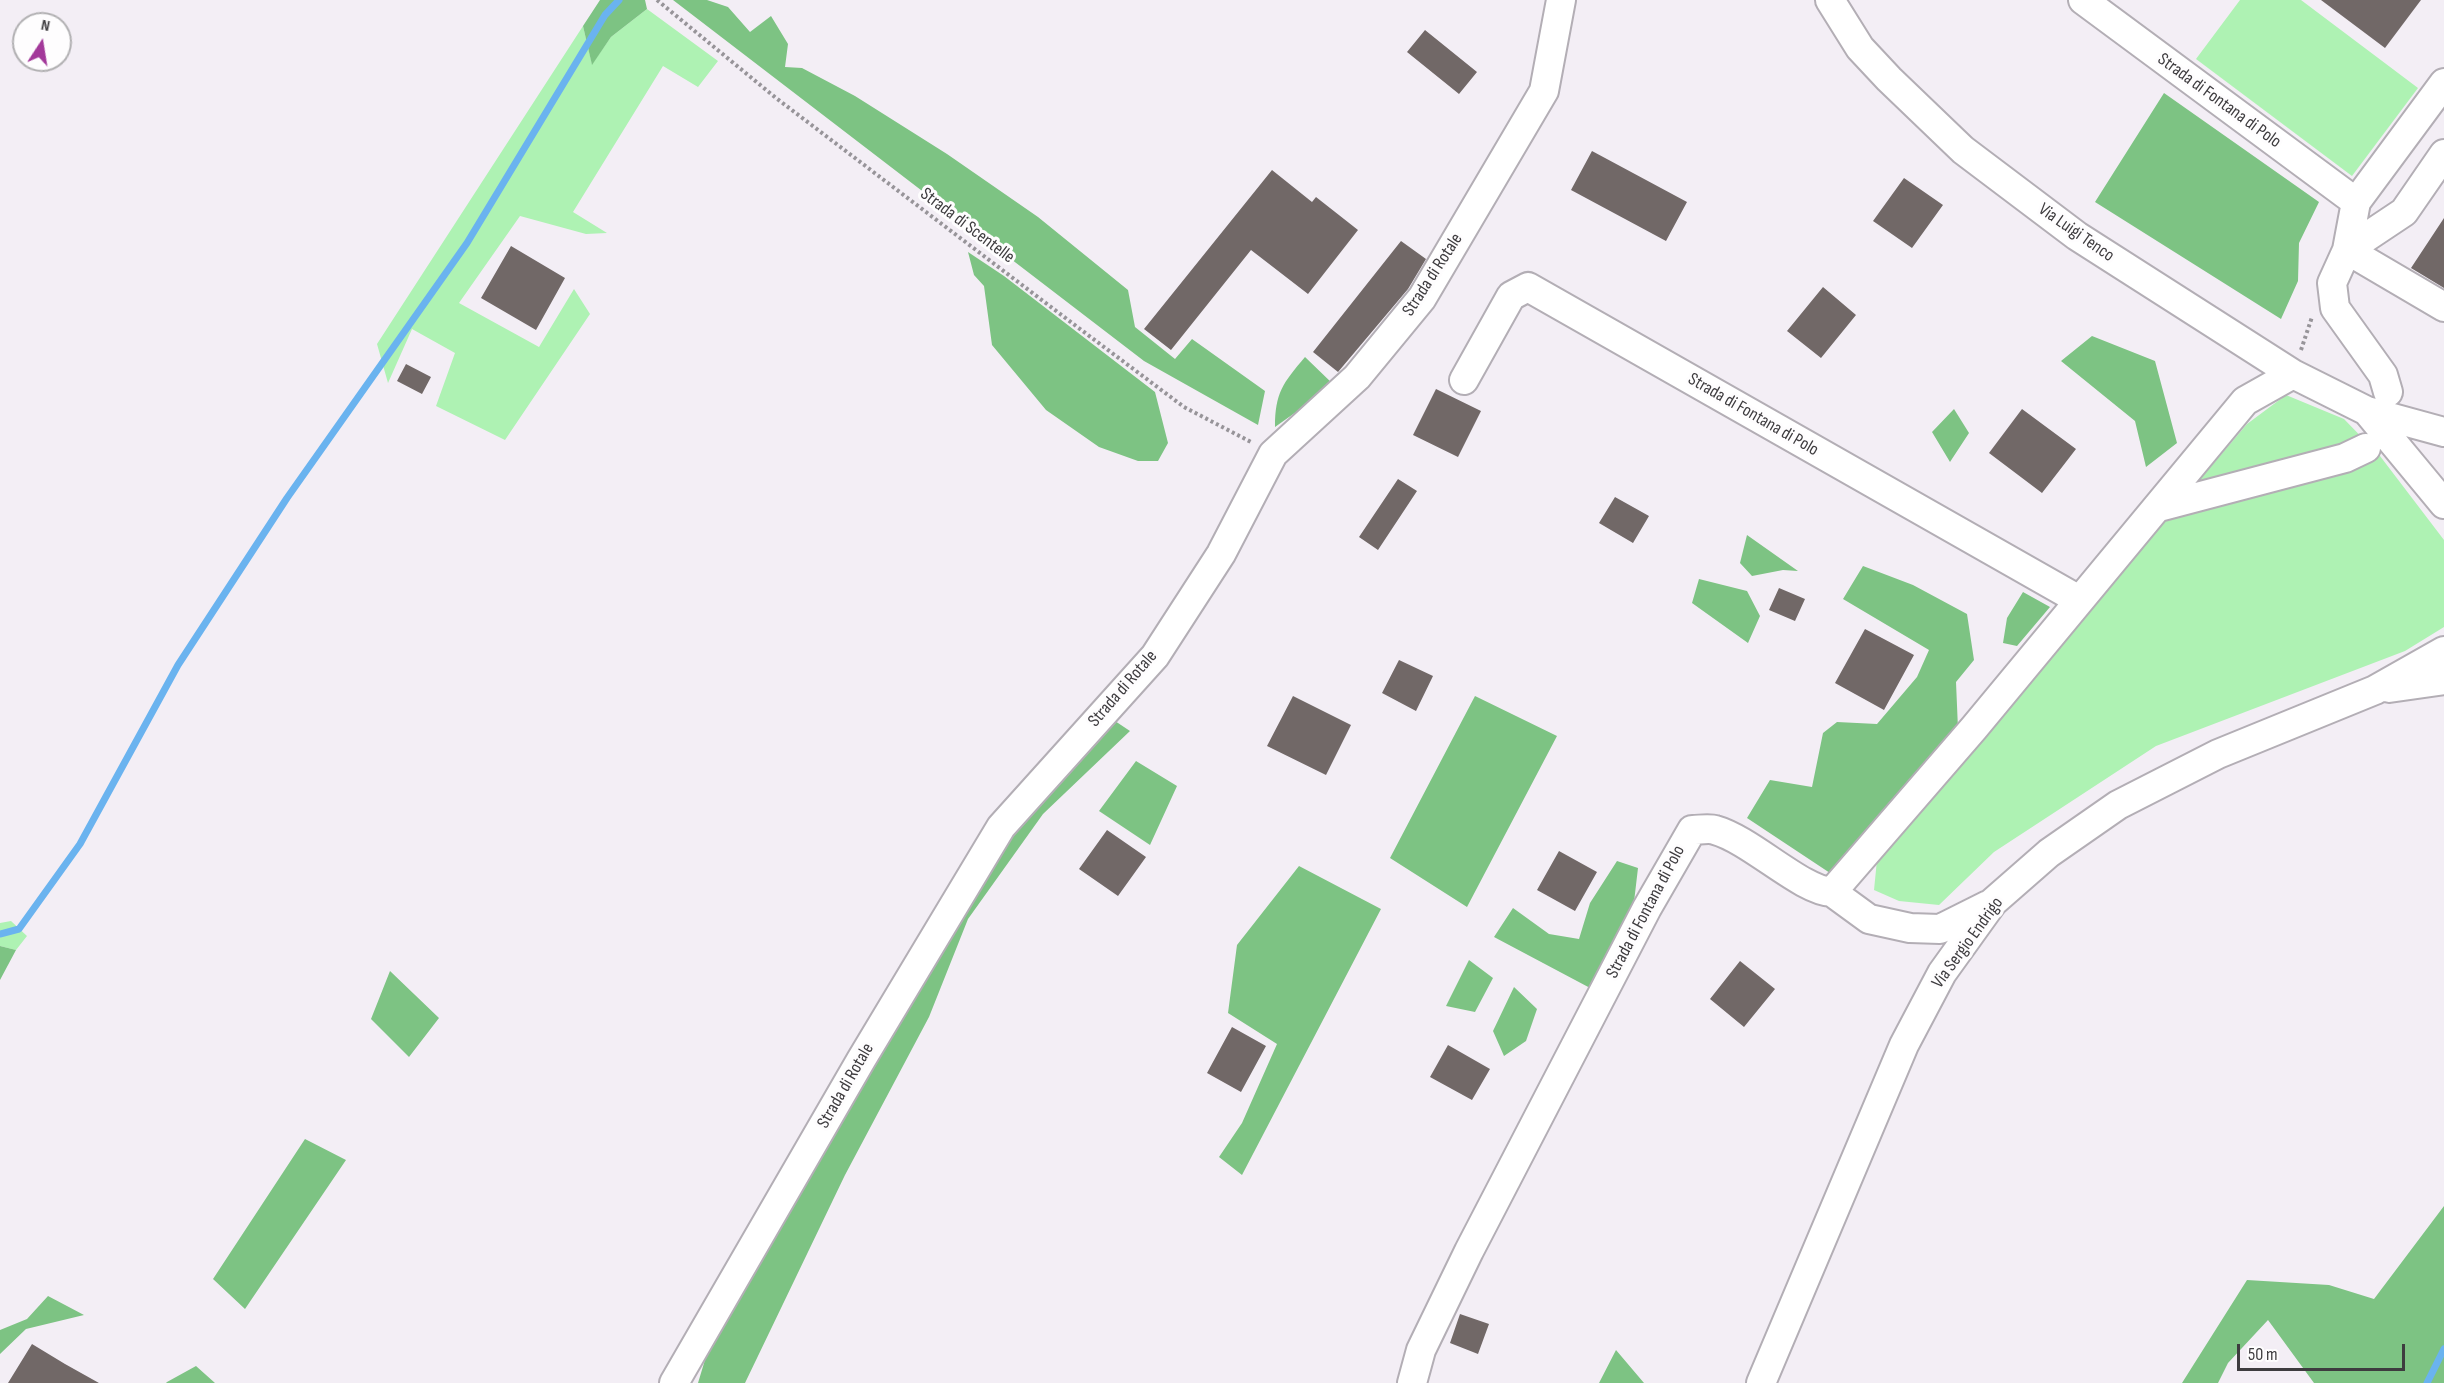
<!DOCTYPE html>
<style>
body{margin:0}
#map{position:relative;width:2444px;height:1383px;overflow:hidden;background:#f3eef5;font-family:"Sofia Sans Condensed",sans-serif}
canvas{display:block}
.north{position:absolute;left:12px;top:12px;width:60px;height:60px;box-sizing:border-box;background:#fefdfe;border:2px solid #b1b0b2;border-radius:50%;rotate:12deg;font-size:16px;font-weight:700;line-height:24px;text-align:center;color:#3e3c3f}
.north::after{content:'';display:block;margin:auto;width:21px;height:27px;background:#a3399a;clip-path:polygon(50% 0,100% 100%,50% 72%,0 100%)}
.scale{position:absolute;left:2237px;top:1344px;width:168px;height:27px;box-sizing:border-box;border:3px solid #3e3c3f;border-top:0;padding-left:8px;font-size:18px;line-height:21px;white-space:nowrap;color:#3e3c3f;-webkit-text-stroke:4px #fefdfe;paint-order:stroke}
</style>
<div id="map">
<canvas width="2444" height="1383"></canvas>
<div class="north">N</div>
<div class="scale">50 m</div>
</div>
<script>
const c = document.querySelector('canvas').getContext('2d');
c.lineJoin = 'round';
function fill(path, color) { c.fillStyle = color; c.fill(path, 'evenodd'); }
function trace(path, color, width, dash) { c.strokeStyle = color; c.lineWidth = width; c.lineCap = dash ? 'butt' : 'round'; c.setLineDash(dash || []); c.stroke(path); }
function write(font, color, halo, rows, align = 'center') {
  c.font = font + ' "Sofia Sans Condensed",sans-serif'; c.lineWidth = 6; c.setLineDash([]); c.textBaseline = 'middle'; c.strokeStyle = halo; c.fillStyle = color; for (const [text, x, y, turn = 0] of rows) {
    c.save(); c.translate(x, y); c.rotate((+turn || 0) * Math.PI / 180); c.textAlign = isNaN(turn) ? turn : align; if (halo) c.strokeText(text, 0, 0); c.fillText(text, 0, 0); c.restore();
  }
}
fill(new Path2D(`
 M 2240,0 L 2301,0 L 2418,88 L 2352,176 L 2196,59 Z
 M 647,9 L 718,61 L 698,87 L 663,66 L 573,212 L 607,233 L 586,234 L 520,216 L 459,303 L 539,347 L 574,289 L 590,314 L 505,440 L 436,406 L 455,353 L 412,329 L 388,383 L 377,344 L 583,26 L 592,64 L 611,37 Z
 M 2286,395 L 2344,419 L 2380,456 L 2444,540 L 2444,627 L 2405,651 L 2156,746 L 1994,852 L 1939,905 L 1899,901 L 1874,890 L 1877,860 L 2247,424 Z
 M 11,921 L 27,936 L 16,950 L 0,946 L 0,923 Z`), '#aef2b3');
fill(new Path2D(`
 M 600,0 L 645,0 L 647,9 L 611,37 L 592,65 L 583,26 Z
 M 673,0 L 707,0 L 728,7 L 750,32 L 771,16 L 788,44 L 785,67 L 802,68 L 855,96 L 947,154 L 1038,217 L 1128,290 L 1135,327 L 1175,359 L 1192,339 L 1265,391 L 1258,425 L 1144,361 Z
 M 2164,93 L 2319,202 L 2299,243 L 2298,281 L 2281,319 L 2095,202 Z
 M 968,252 L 1004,276 L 1155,392 L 1168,443 L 1158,461 L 1138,461 L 1099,447 L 1046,410 L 992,345 L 984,286 L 974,275 Z
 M 2092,336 L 2155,361 L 2177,443 L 2146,467 L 2135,421 L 2061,361 Z
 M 1305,357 L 1334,385 L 1275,427 C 1275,393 1283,383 1305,357 Z
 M 1954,409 L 1969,433 L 1950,462 L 1932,432 Z
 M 1747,535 L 1798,571 L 1783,570 L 1752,576 L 1740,563 Z
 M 1863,566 L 1913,585 L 1967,614 L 1974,660 L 1956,682 L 1958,729 L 1830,873 L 1747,818 L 1770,780 L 1812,787 L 1823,733 L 1837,722 L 1877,724 L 1917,677 L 1929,650 L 1843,599 Z
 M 1699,579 L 1747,591 L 1760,616 L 1748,643 L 1692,603 Z
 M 2023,592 L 2050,607 L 2017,646 L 2003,643 L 2007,618 Z
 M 1475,696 L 1557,736 L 1467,907 L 1390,858 Z
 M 1112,719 L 1130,731 L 1043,814 L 968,919 L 929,1017 L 845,1175 L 745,1383 L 698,1383 L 714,1330 L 957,913 L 1030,809 Z
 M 1136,761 L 1177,786 L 1150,845 L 1099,811 Z
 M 1617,861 L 1638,868 L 1634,902 L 1592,989 L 1494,937 L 1513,908 L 1549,934 L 1579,939 L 1590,903 Z
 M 1299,866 L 1381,909 L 1242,1175 L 1219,1157 L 1242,1123 L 1277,1044 L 1228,1013 L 1237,945 Z
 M 0,946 L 16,950 L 0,980 Z
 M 1469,960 L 1493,978 L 1475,1012 L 1446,1006 Z
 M 390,971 L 439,1018 L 409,1057 L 371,1019 Z
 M 1514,987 L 1537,1009 L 1526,1041 L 1504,1056 L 1493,1031 Z
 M 305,1139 L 346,1160 L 245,1309 L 213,1279 Z
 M 2444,1206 L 2444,1383 L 2314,1383 L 2268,1320 L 2228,1363 L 2218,1383 L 2182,1383 L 2247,1280 L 2329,1285 L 2374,1299 Z
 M 48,1296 L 84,1315 L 26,1329 L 0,1354 L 0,1330 L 27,1319 Z
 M 1616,1350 L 1644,1383 L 1599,1383 Z
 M 196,1366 L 215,1383 L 166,1383 L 167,1382 Z`), '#7dc383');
trace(new Path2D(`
 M 0,934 L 19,929 L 80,844 L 178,665 L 287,498 L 467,243 L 605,15 L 619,0
 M 2427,1383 L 2444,1349`), '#6ab3ef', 7);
fill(new Path2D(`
 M 2321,0 L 2421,0 L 2385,48 Z
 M 1425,30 L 1477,72 L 1459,94 L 1407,52 Z
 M 1592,151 L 1687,202 L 1666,241 L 1571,190 Z
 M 1272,170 L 1312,202 L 1316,197 L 1358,230 L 1308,294 L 1251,250 L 1171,350 L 1144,329 Z
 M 1904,178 L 1943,205 L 1912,248 L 1873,221 Z
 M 2444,218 L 2444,288 L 2411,268 Z
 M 1401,241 L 1426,259 L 1408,289 L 1338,372 L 1313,352 Z
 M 511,246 L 565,278 L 536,330 L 481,298 Z
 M 1823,287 L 1856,315 L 1821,358 L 1787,331 Z
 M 406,364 L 431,377 L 422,394 L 397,381 Z
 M 1436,389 L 1481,411 L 1458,457 L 1413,435 Z
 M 2022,409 L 2076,449 L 2042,493 L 1989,453 Z
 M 1398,479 L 1417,491 L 1378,550 L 1359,537 Z
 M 1615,497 L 1649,516 L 1633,543 L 1599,523 Z
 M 1779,588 L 1805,599 L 1795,621 L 1769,610 Z
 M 1865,629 L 1914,655 L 1884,710 L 1835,683 Z
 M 1399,660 L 1433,676 L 1416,711 L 1382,693 Z
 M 1293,696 L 1351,725 L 1326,775 L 1267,746 Z
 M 1107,830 L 1146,857 L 1118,896 L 1079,869 Z
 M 1559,851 L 1597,872 L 1575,911 L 1537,890 Z
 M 1740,961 L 1775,989 L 1744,1027 L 1710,999 Z
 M 1232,1027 L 1266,1046 L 1241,1092 L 1207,1073 Z
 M 1448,1045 L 1490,1069 L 1472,1100 L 1430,1077 Z
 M 1460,1314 L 1489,1324 L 1478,1354 L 1450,1343 Z
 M 32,1344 L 65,1364 L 99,1383 L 8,1383 Z`), '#716867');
const minor = new Path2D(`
 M 1830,0 L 1860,48 L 1889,79 L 1963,150 L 2077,236 L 2293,374 L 2367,411 L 2444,432
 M 2083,0 L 2356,202
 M 2347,250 L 2404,212 L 2444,154
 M 2347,250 L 2444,307
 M 1464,380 L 1511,296 L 1528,287 L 2079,600
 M 2388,392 L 2383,375 L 2335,308 L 2332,283 L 2347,250 L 2356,202 L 2444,83
 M 2367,411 L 2444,504
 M 2159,507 L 2345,458 L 2366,448
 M 2389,688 L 2444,680
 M 1832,892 L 1869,919 L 1910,928 L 1940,929 L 1988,905
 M 674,1383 L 861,1060 L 1001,827 L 1155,656 L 1221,554 L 1273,454 L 1357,377 L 1422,298 L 1544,91 L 1561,0
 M 1412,1383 L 1421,1350 L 1469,1251 L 1647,908 L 1692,830 C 1699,830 1709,828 1715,830 C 1751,840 1802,891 1832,892 L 1974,728 L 2245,401 L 2293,374
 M 1761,1383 L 1904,1045 L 1942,973 L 1993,902 L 2049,853 L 2118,805 L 2218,754 L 2375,690 L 2444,651`);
trace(minor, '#b3aeb5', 32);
trace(new Path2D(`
 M 657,0 L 776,98 L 1076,326 L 1184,407 L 1251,442
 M 2301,350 L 2312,317`), '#979499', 4, [3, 3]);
trace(minor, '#fff', 28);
write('18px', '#3e3c3f', '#fefdfe', [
 ["Strada di Fontana di Polo",2219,101,36],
 ["Strada di Scentelle",967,226,37],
 ["Via Luigi Tenco",2076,233,35],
 ["Strada di Rotale",1433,275,-57],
 ["Strada di Fontana di Polo",1753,415,30],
 ["Strada di Rotale",1123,689,-49],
 ["Strada di Fontana di Polo",1646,912,-62],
 ["Via Sergio Endrigo",1968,943,-54],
 ["Strada di Rotale",846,1086,-60]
]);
</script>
